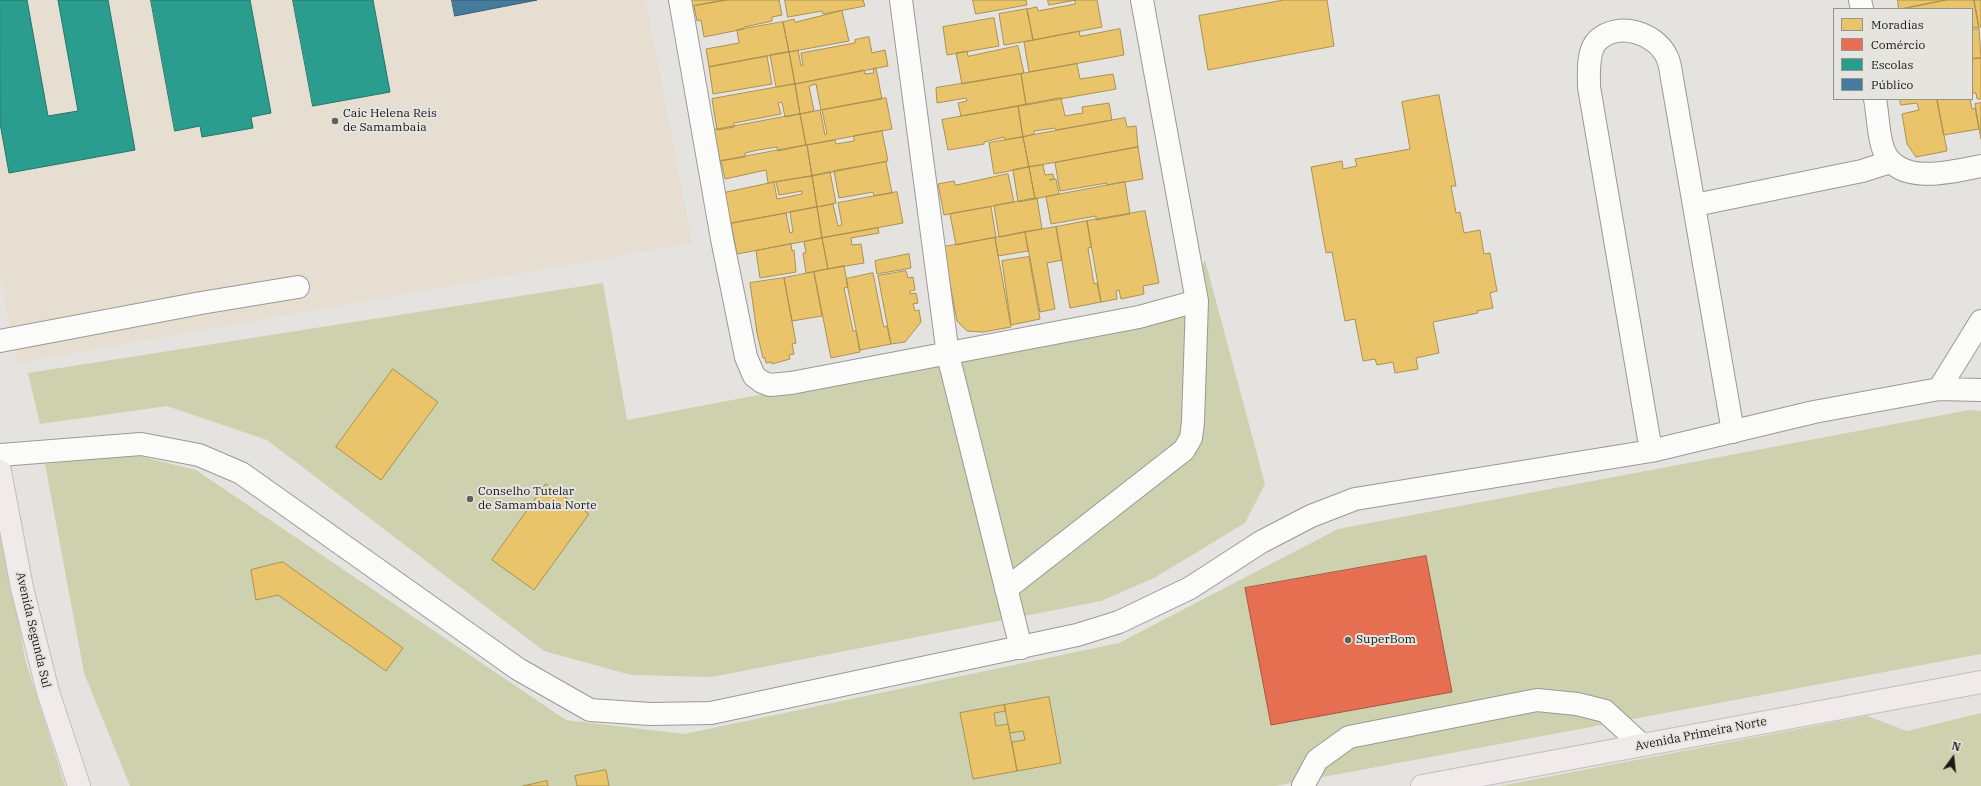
<!DOCTYPE html>
<meta charset="utf-8">
<style>
body{margin:0}
#map{position:relative;width:1981px;height:786px;overflow:hidden;background:#e5e3e0;font-family:"IBM Plex Serif",serif}
canvas{display:block}
.legend{position:absolute;left:1833px;top:8px;width:140px;height:92px;box-sizing:border-box;background:#e6e4df;border:1px solid #94938f;margin:0;padding:5px 7px;list-style:none;font-size:12px;color:#191917}
.legend li{display:flex;align-items:center;gap:8px;height:20px}
.legend b{width:20px;border:1px solid #94938f}
.north{position:absolute;left:1933px;top:738px;width:40px;height:40px;-webkit-text-stroke:3px #e6e4df;paint-order:stroke;rotate:15deg;font-size:11px;font-weight:700;line-height:16px;text-align:center;color:#191917}
.north::after{content:'';display:block;margin:auto;width:14px;height:18px;background:#191917;clip-path:polygon(50% 0,100% 100%,50% 72%,0 100%)}
</style>
<div id="map">
<canvas width="1981" height="786"></canvas>
<ul class="legend">
<li><b style="height:11px;background:#e9c46a"></b>Moradias</li>
<li><b style="height:11px;background:#e76f51"></b>Comércio</li>
<li><b style="height:11px;background:#2a9d8f"></b>Escolas</li>
<li><b style="height:11px;background:#457b9d"></b>Público</li>
</ul>
<div class="north">N</div>
</div>
<script>
const c = document.querySelector('canvas').getContext('2d');
c.lineJoin = 'round';
function fill(path, color) { c.fillStyle = color; c.fill(path, 'evenodd'); }
function trace(path, color, width, dash) { c.strokeStyle = color; c.lineWidth = width; c.lineCap = dash ? 'butt' : 'round'; c.setLineDash(dash || []); c.stroke(path); }
function write(font, color, halo, rows, align = 'center') {
  c.font = font + ' "IBM Plex Serif",serif'; c.lineWidth = 4; c.setLineDash([]); c.textBaseline = 'middle'; c.strokeStyle = halo; c.fillStyle = color; for (const [text, x, y, turn = 0] of rows) {
    c.save(); c.translate(x, y); c.rotate((+turn || 0) * Math.PI / 180); c.textAlign = isNaN(turn) ? turn : align; if (halo) c.strokeText(text, 0, 0); c.fillText(text, 0, 0); c.restore();
  }
}
fill(new Path2D(`
 M 0,0 L 646,0 L 692,243 L 17,363 L 0,278 Z`), '#e5ded1');
fill(new Path2D(`
 M 1205,260 L 1265,484 L 1245,523 L 1154,578 L 1101,601 L 712,677 L 631,675 L 544,651 L 267,440 L 167,406 L 40,424 L 28,373 L 603,283 L 627,420 L 1179,315 Z
 M 1969,410 L 1981,411 L 1981,654 L 1275,786 L 130,786 L 84,673 L 45,464 L 135,455 L 196,470 L 566,720 L 684,734 L 1119,643 L 1338,529 Z
 M 0,512 L 25,659 L 65,786 L 0,786 Z
 M 1981,713 L 1981,786 L 1499,786 L 1867,716 L 1907,731 Z`), '#ced1ad');
const homes = new Path2D(`
 M 691,0 L 726,0 L 692,6 Z
 M 726,0 L 779,0 L 782,15 L 772,17 L 772,21 L 744,27 L 744,29 L 704,37 L 701,20 L 697,21 L 694,6 Z
 M 785,0 L 863,0 L 865,6 L 823,14 L 822,11 L 788,17 Z
 M 973,0 L 1026,0 L 1027,5 L 976,14 Z
 M 1048,0 L 1076,0 L 1049,5 Z
 M 1075,0 L 1097,0 L 1102,27 L 1033,40 L 1027,9 L 1037,7 L 1038,11 L 1075,4 Z
 M 1284,0 L 1327,0 L 1334,46 L 1208,70 L 1199,16 Z
 M 1898,0 L 1946,0 L 1901,9 L 1899,9 Z
 M 1946,0 L 1974,0 L 1979,27 L 1972,28 L 1972,9 L 1901,9 Z
 M 1974,0 L 1981,0 L 1981,27 L 1979,27 Z
 M 1027,9 L 1033,40 L 1004,45 L 999,14 Z
 M 842,11 L 849,41 L 789,52 L 783,22 L 794,19 L 795,22 Z
 M 994,18 L 999,46 L 947,55 L 943,27 Z
 M 783,22 L 789,52 L 709,67 L 706,49 L 739,43 L 737,30 Z
 M 1120,29 L 1124,55 L 1029,72 L 1024,42 L 1079,31 L 1080,36 Z
 M 1979,29 L 1981,58 L 1972,59 L 1972,30 Z
 M 869,37 L 872,53 L 885,50 L 888,66 L 795,84 L 789,52 L 798,50 L 801,66 L 803,65 L 801,53 L 855,43 L 855,40 Z
 M 1018,46 L 1024,73 L 962,84 L 956,53 L 967,51 L 968,56 Z
 M 789,52 L 795,84 L 776,87 L 770,55 Z
 M 767,56 L 772,84 L 713,94 L 709,67 Z
 M 1981,58 L 1981,99 L 1977,99 L 1976,93 L 1973,93 L 1972,87 L 1972,59 Z
 M 1077,64 L 1080,79 L 1113,74 L 1116,89 L 1026,105 L 1021,74 Z
 M 876,68 L 882,99 L 821,110 L 816,84 L 809,86 L 814,111 L 800,114 L 795,84 L 864,70 L 865,74 L 874,73 L 873,69 Z
 M 1021,74 L 1026,105 L 961,116 L 958,103 L 967,101 L 966,98 L 937,103 L 936,88 Z
 M 795,84 L 800,114 L 785,117 L 782,102 L 778,103 L 781,114 L 734,123 L 734,127 L 717,130 L 712,99 Z
 M 1439,95 L 1456,186 L 1451,186 L 1456,213 L 1460,212 L 1464,233 L 1480,230 L 1484,254 L 1490,253 L 1497,291 L 1490,293 L 1493,308 L 1477,311 L 1478,313 L 1433,322 L 1439,353 L 1416,358 L 1418,369 L 1395,373 L 1393,362 L 1377,365 L 1375,359 L 1363,361 L 1355,319 L 1345,321 L 1332,252 L 1326,253 L 1311,167 L 1342,161 L 1343,169 L 1357,166 L 1355,159 L 1410,149 L 1402,102 Z
 M 886,98 L 892,129 L 806,145 L 800,114 L 820,110 L 825,135 L 827,134 L 822,110 Z
 M 1061,98 L 1065,116 L 1083,113 L 1082,107 L 1109,103 L 1112,120 L 1056,130 L 1055,128 L 1034,131 L 1034,134 L 1023,137 L 1018,106 Z
 M 1900,99 L 1937,99 L 1947,151 L 1916,157 L 1907,144 L 1902,114 L 1919,110 L 1917,103 L 1901,105 Z
 M 1937,99 L 1970,99 L 1972,109 L 1975,108 L 1979,129 L 1944,135 Z
 M 1981,103 L 1981,139 L 1975,104 Z
 M 1018,106 L 1023,137 L 1005,140 L 1004,137 L 984,142 L 984,144 L 948,150 L 942,120 Z
 M 800,114 L 806,145 L 778,151 L 777,147 L 758,150 L 745,153 L 745,157 L 720,161 L 714,130 Z
 M 1125,118 L 1127,127 L 1136,126 L 1138,147 L 1029,167 L 1023,137 Z
 M 882,131 L 888,161 L 812,176 L 807,145 L 835,140 L 836,144 L 854,141 L 854,136 Z
 M 1023,137 L 1029,167 L 994,174 L 989,143 Z
 M 807,145 L 812,176 L 768,183 L 766,170 L 725,179 L 721,161 Z
 M 1138,147 L 1143,179 L 1107,185 L 1107,183 L 1060,191 L 1055,163 Z
 M 886,162 L 892,193 L 874,196 L 873,192 L 839,198 L 834,171 Z
 M 1043,165 L 1045,175 L 1053,174 L 1054,179 L 1049,180 L 1056,179 L 1059,194 L 1035,199 L 1029,167 Z
 M 1029,167 L 1035,199 L 1018,202 L 1013,170 Z
 M 830,172 L 836,203 L 817,207 L 812,176 Z
 M 1008,174 L 1014,202 L 944,215 L 938,184 L 954,181 L 955,185 Z
 M 812,176 L 817,207 L 728,224 L 722,193 L 774,182 L 777,199 L 802,194 L 802,191 L 779,195 L 776,182 Z
 M 1125,182 L 1130,214 L 1096,220 L 1096,216 L 1051,224 L 1046,197 Z
 M 897,192 L 903,223 L 822,238 L 817,207 L 833,204 L 838,226 L 842,225 L 838,203 Z
 M 1037,198 L 1042,229 L 999,237 L 994,206 Z
 M 817,207 L 822,238 L 737,254 L 731,223 L 786,213 L 790,233 L 793,232 L 790,212 Z
 M 991,207 L 996,237 L 956,245 L 950,214 Z
 M 1145,211 L 1159,283 L 1143,286 L 1144,294 L 1121,299 L 1119,290 L 1116,291 L 1117,299 L 1101,302 L 1087,221 Z
 M 1087,221 L 1091,247 L 1088,248 L 1094,284 L 1097,283 L 1101,302 L 1070,308 L 1056,227 Z
 M 1056,227 L 1062,260 L 1047,263 L 1055,309 L 1040,312 L 1025,232 Z
 M 878,228 L 879,233 L 851,238 L 852,245 L 861,244 L 864,263 L 828,269 L 822,238 Z
 M 1025,232 L 1028,251 L 998,256 L 995,238 Z
 M 822,238 L 828,269 L 806,273 L 803,253 L 806,253 L 804,242 Z
 M 995,238 L 1011,327 L 983,332 L 967,331 L 957,321 L 943,247 Z
 M 791,244 L 792,251 L 794,250 L 796,272 L 760,278 L 756,251 Z
 M 909,254 L 911,268 L 877,274 L 875,261 Z
 M 1029,257 L 1040,319 L 1011,325 L 1002,261 Z
 M 844,266 L 848,287 L 844,288 L 853,331 L 856,331 L 860,352 L 831,358 L 814,272 Z
 M 906,271 L 908,278 L 913,277 L 915,290 L 910,291 L 910,294 L 916,293 L 918,303 L 913,304 L 915,311 L 919,310 L 921,322 L 905,342 L 891,344 L 878,276 Z
 M 814,272 L 822,316 L 792,321 L 784,278 Z
 M 873,273 L 883,324 L 884,327 L 887,326 L 891,344 L 860,350 L 846,279 Z
 M 784,278 L 796,343 L 792,344 L 794,354 L 789,355 L 790,359 L 772,364 L 772,362 L 766,363 L 765,358 L 763,358 L 757,333 L 750,283 Z
 M 393,369 L 438,402 L 381,480 L 336,447 Z
 M 546,484 L 589,514 L 534,590 L 492,560 Z
 M 283,562 L 403,648 L 386,671 L 278,595 L 256,600 L 251,570 Z
 M 1049,697 L 1061,763 L 1017,771 L 1012,742 L 1025,740 L 1023,731 L 1010,733 L 1004,705 Z
 M 1004,705 L 1006,711 L 994,713 L 996,726 L 1008,724 L 1017,771 L 973,779 L 960,713 Z
 M 606,770 L 609,786 L 577,786 L 575,776 Z
 M 547,781 L 548,786 L 523,786 Z`);
fill(homes, '#e9c46a');
trace(homes, '#ab9151', 1);
const shops = new Path2D(`
 M 1426,556 L 1452,692 L 1271,725 L 1245,588 Z`);
fill(shops, '#e76f51');
trace(shops, '#a95540', 1);
const schools = new Path2D(`
 M 0,0 L 27,0 L 48,116 L 78,111 L 58,0 L 108,0 L 135,150 L 9,173 L 0,123 Z
 M 151,0 L 250,0 L 271,113 L 251,117 L 253,128 L 202,137 L 200,126 L 175,131 Z
 M 293,0 L 373,0 L 390,92 L 313,106 Z`);
fill(schools, '#2a9d8f');
trace(schools, '#25756b', 1);
const public = new Path2D(`
 M 452,0 L 537,0 L 455,16 Z`);
fill(public, '#457b9d');
trace(public, '#385e75', 1);
const minor = new Path2D(`
 M 680,0 L 722,239 L 746,357 L 754,376 L 762,382 L 770,385 L 791,383 L 1139,317 L 1197,301 L 1142,0
 M 901,0 L 948,355 L 1021,648
 M 1860,0 L 1862,9
 M 1875,99 C 1878,114 1878,137 1884,151 C 1899,186 1952,172 1981,166
 M 1695,205 L 1862,171 L 1890,162
 M 0,341 L 201,303 L 298,287
 M 1939,389 L 1981,321
 M 1651,451 L 1589,87 C 1589,73 1587,50 1598,40 C 1619,21 1656,33 1667,57 C 1671,65 1671,76 1673,84 L 1733,432
 M 0,455 L 141,444 L 199,455 L 241,473 L 518,669 L 590,710 L 650,714 L 711,713 L 1077,635 L 1119,622 L 1190,588 L 1261,542 L 1311,516 L 1355,499 L 1651,451 L 1814,412 L 1939,389 L 1981,390
 M 1006,589 L 1184,450 L 1191,438 L 1193,422 L 1197,301
 M 1303,786 L 1317,760 L 1349,737 L 1537,700 L 1577,704 L 1605,711 L 1642,745`);
const major = new Path2D(`
 M 0,471 L 22,588 L 48,692 L 79,786
 M 1422,786 L 1981,682`);
trace(minor, '#9a9997', 24);
trace(major, '#bfbebd', 24);
trace(minor, '#fbfbfa', 22);
trace(major, '#f1eaea', 22);
for (const [x, y, r, color] of [
 [335,121,4,"#60605d"],
 [470,499,4,"#60605d"],
 [1348,640,4,"#60605d"]
]) { const dot = new Path2D(); dot.arc(x, y, r, 0, 2 * Math.PI); c.fillStyle = color; c.fill(dot); trace(dot, '#e6e4df', 1.5); }
write('12px', '#191917', '#e6e4df', [
 ["Caic Helena Reis",343,114],
 ["de Samambaia",343,128],
 ["Conselho Tutelar",478,492],
 ["de Samambaia Norte",478,506],
 ["SuperBom",1356,640]
], 'left');
write('12px', '#191917', '#e6e4df', [
 ["Avenida Segunda Sul",33,630,77],
 ["Avenida Primeira Norte",1701,734,-11]
]);
</script>
